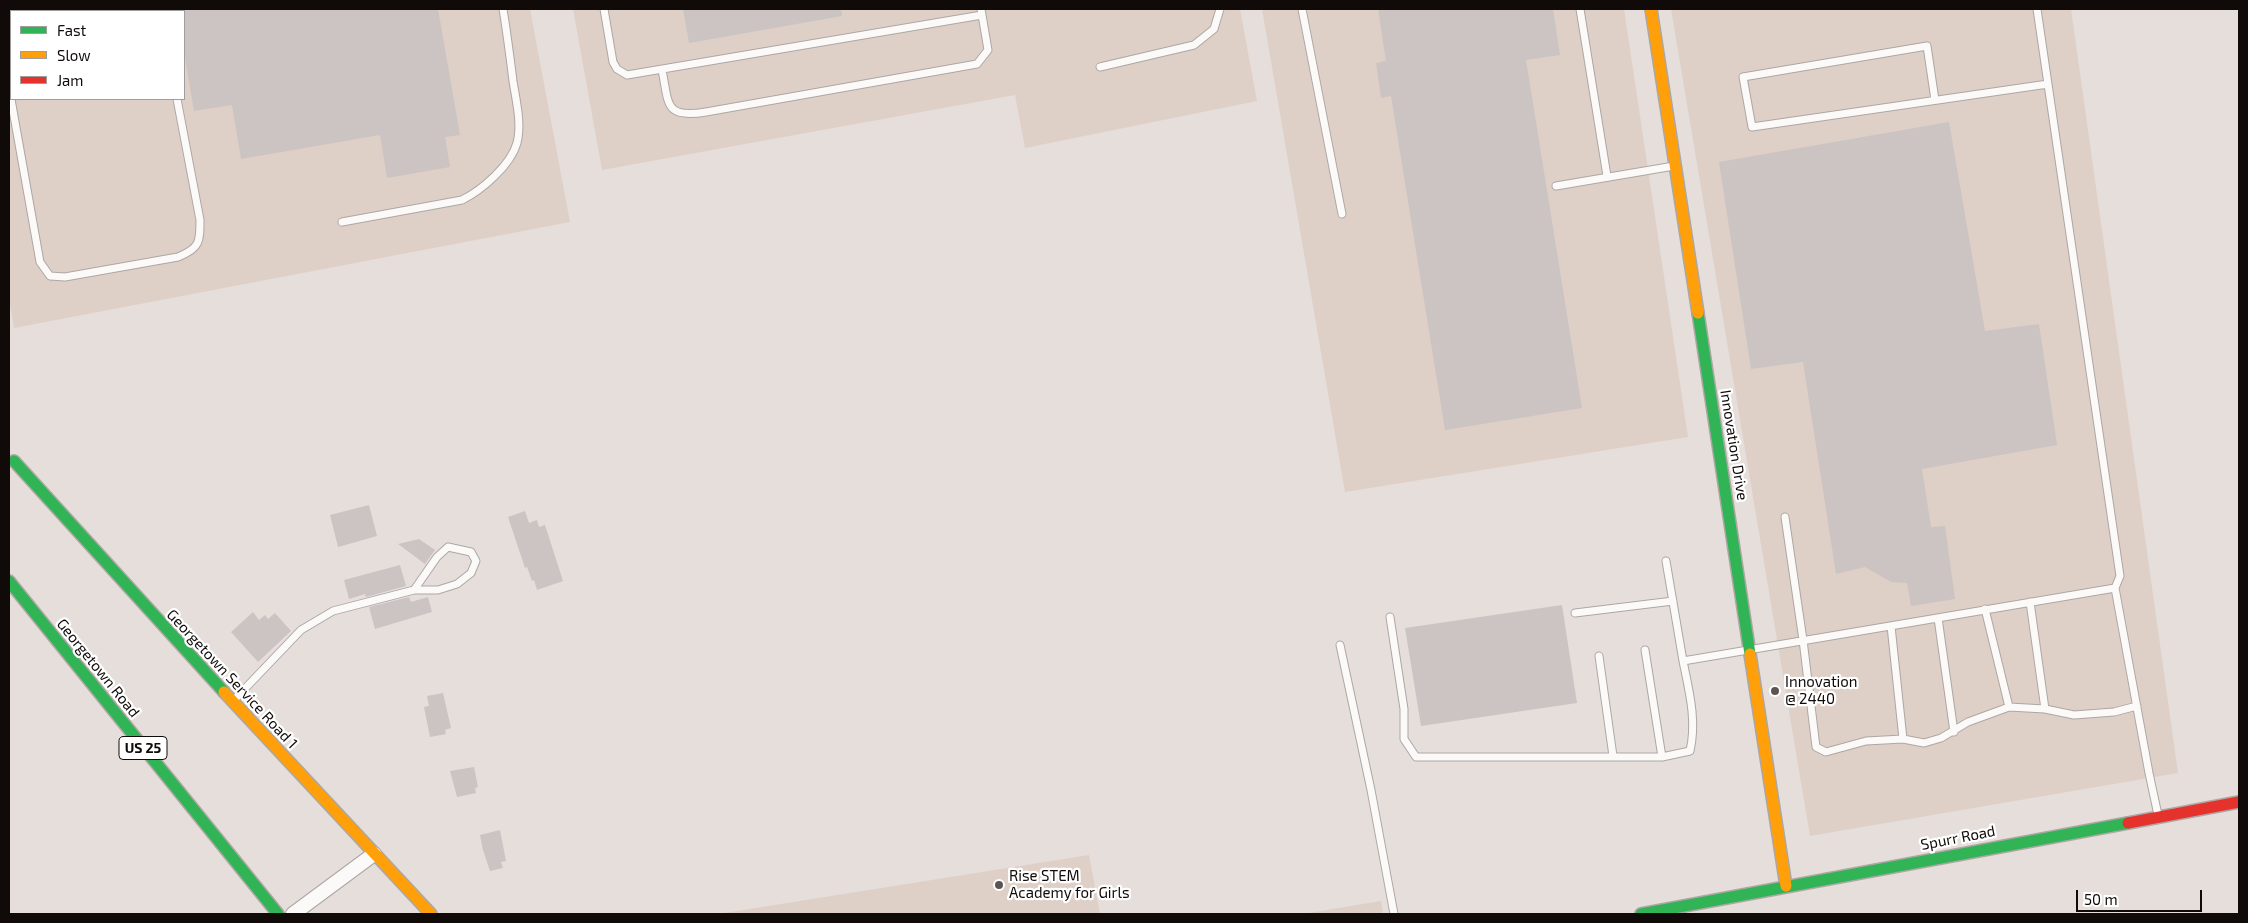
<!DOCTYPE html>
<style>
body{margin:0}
#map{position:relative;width:2248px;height:923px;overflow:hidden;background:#e6deda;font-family:"Exo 2",sans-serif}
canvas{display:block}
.frame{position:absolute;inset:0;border:10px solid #100b09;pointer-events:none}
.legend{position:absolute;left:10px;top:10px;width:175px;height:90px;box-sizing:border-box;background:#fff;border:1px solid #9f9d9d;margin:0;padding:6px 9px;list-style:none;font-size:15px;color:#100b09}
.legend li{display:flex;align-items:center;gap:10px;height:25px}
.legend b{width:25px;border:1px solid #9f9d9d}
.scale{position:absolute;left:2076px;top:890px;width:126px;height:22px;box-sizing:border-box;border:2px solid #100b09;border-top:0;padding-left:6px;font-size:15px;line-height:18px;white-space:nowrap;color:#100b09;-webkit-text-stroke:4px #fff;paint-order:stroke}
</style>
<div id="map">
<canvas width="2248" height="923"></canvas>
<div class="frame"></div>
<ul class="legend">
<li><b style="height:6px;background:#30b455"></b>Fast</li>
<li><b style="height:6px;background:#ff9f0a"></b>Slow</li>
<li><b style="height:6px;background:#e5322d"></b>Jam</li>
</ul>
<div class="scale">50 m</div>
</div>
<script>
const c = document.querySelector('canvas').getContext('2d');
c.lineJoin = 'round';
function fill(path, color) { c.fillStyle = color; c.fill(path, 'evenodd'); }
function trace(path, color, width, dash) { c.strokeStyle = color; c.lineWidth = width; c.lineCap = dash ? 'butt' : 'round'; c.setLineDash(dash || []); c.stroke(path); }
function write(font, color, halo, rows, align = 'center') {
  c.font = font + ' "Exo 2",sans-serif'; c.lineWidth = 4.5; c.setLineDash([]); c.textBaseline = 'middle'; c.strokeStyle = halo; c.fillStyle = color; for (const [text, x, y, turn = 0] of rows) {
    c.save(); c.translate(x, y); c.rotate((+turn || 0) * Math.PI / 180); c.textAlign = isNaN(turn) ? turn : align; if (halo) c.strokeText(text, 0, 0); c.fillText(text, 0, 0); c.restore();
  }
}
fill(new Path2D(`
 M 9,9 L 530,9 L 570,222 L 14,328 L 9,299 ZM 11,11 L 184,11 L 184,99 L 11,99 Z
 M 573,9 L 1240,9 L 1257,101 L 1025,148 L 1015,95 L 602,170 Z
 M 1262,9 L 1624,9 L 1688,437 L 1345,492 Z
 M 1671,9 L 2071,9 L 2178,773 L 1810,836 Z
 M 1089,855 L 1100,914 L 718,914 Z
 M 1381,901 L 1383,914 L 1303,914 Z`), '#ded0c7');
fill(new Path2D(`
 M 184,9 L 438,9 L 460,135 L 445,137 L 450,167 L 387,178 L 380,135 L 241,159 L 232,105 L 194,111 L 184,52 Z
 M 683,9 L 841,9 L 842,16 L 689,43 Z
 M 1378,9 L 1553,9 L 1560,55 L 1526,60 L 1582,408 L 1445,430 L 1391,96 L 1381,98 L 1376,63 L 1386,61 Z
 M 1949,122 L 1985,331 L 2039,324 L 2057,445 L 1922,469 L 1931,527 L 1945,526 L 1955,599 L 1911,606 L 1907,583 L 1891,582 L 1865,567 L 1836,574 L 1803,362 L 1751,369 L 1719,162 Z
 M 369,505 L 377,536 L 338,547 L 330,515 Z
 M 525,511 L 529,523 L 537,520 L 539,527 L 545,525 L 563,581 L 537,590 L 534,580 L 532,581 L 527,567 L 525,568 L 508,517 Z
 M 419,539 L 435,550 L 425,564 L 398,544 Z
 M 400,565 L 406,586 L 366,597 L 365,594 L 349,599 L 344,580 Z
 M 409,597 L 411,602 L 428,597 L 432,612 L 375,629 L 369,607 Z
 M 1562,605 L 1577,703 L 1421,726 L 1405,628 Z
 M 253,612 L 259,620 L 265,615 L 268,619 L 275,613 L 291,631 L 258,662 L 231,632 Z
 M 443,693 L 451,728 L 445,730 L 446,734 L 430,737 L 424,707 L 429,706 L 427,696 Z
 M 474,767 L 478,787 L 475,788 L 476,793 L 457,797 L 450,771 Z
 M 500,830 L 506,861 L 501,862 L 503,868 L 490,871 L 483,850 L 480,835 Z`), '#cbc4c2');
const lane = new Path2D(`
 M 160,9 L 160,11
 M 604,9 L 613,62 L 617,69 L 627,75 L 982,15 L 981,9
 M 1302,9 L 1342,214
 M 1580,9 L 1607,176
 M 2037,9 L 2120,576 L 2115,588
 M 1100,67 L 1194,45 L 1214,29 L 1220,9
 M 662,70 C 669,104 664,119 706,112 L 977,64 L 988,50 L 982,15
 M 9,88 L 40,262 L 50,276 L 65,277 L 178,257 C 200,248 200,242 200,220 L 177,99
 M 1935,100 L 1927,46 L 1743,77 L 1752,127 L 2048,84
 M 1556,186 L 1674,166
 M 342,222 L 462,200 C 482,190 511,165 517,143 C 522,123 516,101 513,81 C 510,57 507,33 503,9
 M 1785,517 L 1803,640 L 1816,747 L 1826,752 L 1866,741 L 1903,739 L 1924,743 L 1941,738 L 1968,722 L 2009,707 L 2045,709 L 2074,715 L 2114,712 L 2137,706
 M 1666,561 L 1683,661
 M 2030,602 L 2045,709
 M 1985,609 L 2009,707
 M 1575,613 L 1673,601
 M 1390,617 L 1404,709 L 1404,739 L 1416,757 L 1662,757 L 1690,751 C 1697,720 1689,691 1683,661 L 2115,588 L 2149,773 L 2158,815
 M 1938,618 L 1954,732
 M 1891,626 L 1903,739
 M 1340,645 L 1371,790 L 1394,914
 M 1645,650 L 1662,757
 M 1599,656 L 1613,756
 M 234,700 L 301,630 L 333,611 L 414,590 L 438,590 L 457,584 L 471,573 L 476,561 L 471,552 L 448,547 L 437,557 L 414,590`);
const street = new Path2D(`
 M 293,914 L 374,854`);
const fast = new Path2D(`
 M 1698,313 L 1750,654
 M 14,461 L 224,692
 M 9,581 L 278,914
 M 1641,914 L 2128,823`);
const slow = new Path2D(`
 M 1651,9 L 1698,313
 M 1750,654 L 1786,886
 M 224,692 L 431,914`);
const jam = new Path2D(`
 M 2128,823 L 2239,802`);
trace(lane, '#ada7a4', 9);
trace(street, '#ada7a4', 16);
trace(fast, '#ada7a4', 14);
trace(slow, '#ada7a4', 14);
trace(jam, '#ada7a4', 14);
trace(lane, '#fbfaf9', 7);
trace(street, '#fbfaf9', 14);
trace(fast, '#30b455', 11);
trace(slow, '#ff9f0a', 11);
trace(jam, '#e5322d', 11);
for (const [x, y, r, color] of [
 [1775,691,5,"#5b5552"],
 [999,885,5,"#5b5552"]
]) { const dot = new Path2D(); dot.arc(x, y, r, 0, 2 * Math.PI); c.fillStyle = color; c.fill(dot); trace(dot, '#fff', 2); }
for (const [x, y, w] of [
 [143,748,48]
]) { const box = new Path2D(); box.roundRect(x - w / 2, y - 11.5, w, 23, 4); c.fillStyle = '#fff'; c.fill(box); trace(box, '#100b09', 1); }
write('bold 14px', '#100b09', null, [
 ["US 25",143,748]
]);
write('15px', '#100b09', '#fff', [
 ["Innovation Drive",1734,445,81],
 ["Georgetown Road",98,668,51],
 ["Georgetown Service Road 1",232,679,47],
 ["Spurr Road",1958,838,-11]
]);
write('15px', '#100b09', '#fff', [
 ["Innovation",1785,682],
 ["@ 2440",1785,699],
 ["Rise STEM",1009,876],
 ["Academy for Girls",1009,893]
], 'left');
</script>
